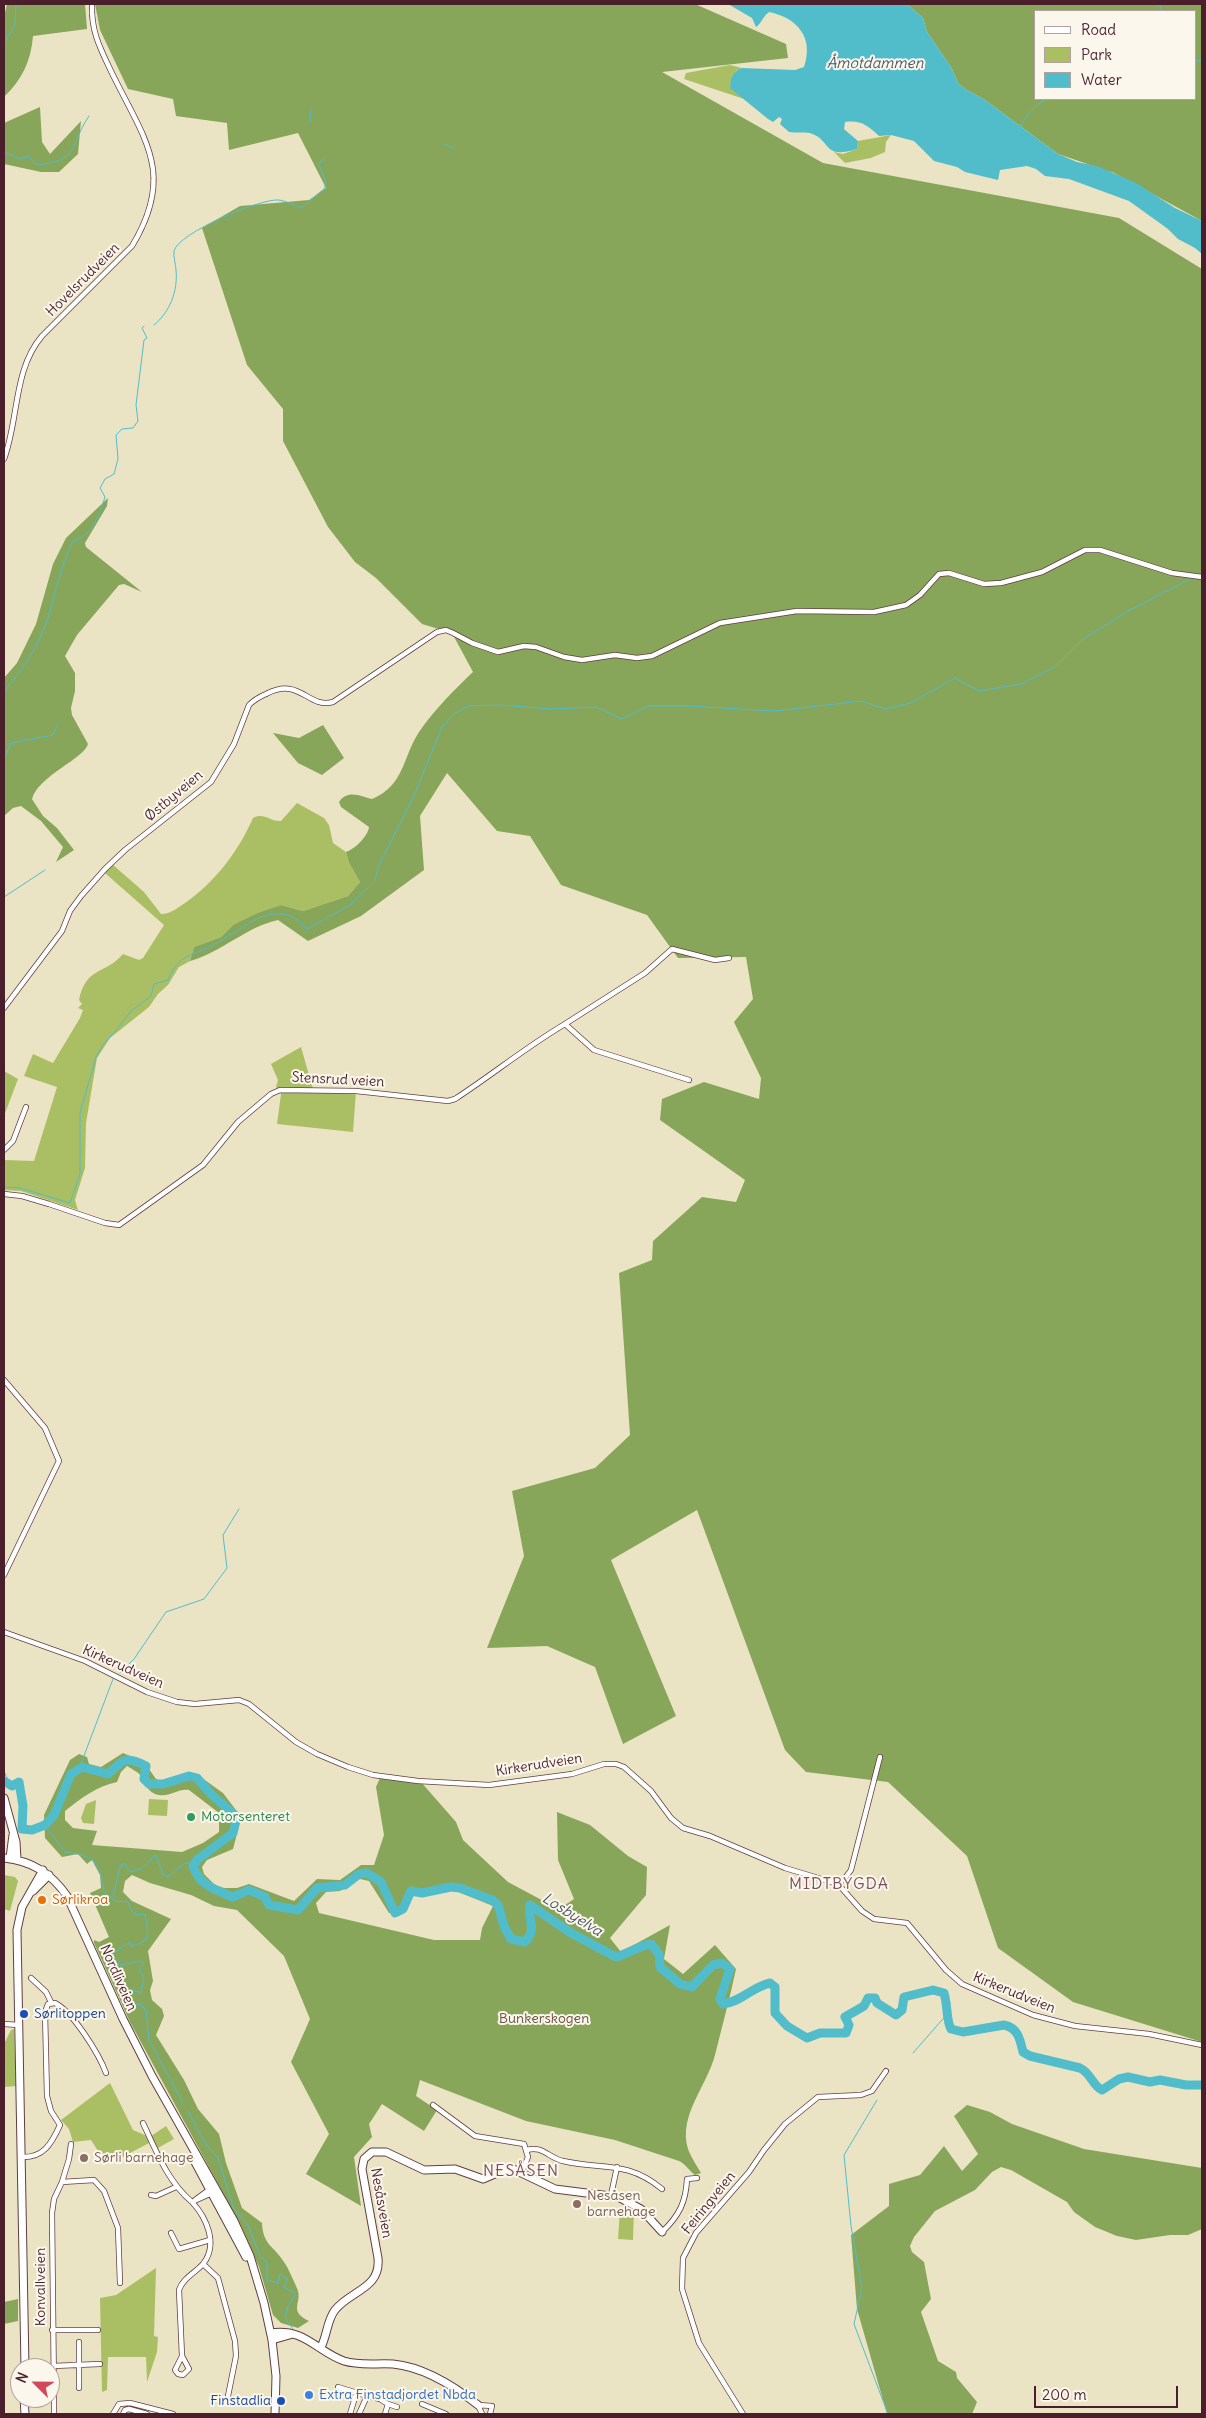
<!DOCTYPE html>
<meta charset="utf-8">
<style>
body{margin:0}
#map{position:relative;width:1206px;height:2418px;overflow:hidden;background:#ebe4c4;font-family:Delius,sans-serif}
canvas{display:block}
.frame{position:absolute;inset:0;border:5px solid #4a1f2b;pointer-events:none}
.legend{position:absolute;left:1034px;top:10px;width:162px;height:90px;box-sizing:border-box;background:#fbf7ec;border:1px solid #b4a19f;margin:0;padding:6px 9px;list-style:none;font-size:15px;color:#4a1f2b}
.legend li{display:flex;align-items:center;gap:10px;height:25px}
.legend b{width:25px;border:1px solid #b4a19f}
.north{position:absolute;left:10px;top:2358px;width:50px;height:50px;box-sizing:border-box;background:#fbf7ec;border:1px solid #b4a19f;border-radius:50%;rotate:293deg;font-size:14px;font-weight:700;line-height:20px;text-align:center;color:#4a1f2b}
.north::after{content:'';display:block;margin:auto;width:18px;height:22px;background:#d1495b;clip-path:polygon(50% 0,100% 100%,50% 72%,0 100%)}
.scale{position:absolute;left:1034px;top:2386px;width:144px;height:22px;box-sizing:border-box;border:2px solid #4a1f2b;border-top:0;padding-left:6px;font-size:15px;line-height:18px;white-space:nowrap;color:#4a1f2b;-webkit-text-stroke:4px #fbf7ec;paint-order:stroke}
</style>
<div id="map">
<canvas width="1206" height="2418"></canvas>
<div class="frame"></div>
<ul class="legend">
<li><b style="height:6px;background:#fff"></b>Road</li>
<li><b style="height:14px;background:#aabf64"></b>Park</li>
<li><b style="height:14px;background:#51bdcb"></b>Water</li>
</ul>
<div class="north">N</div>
<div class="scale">200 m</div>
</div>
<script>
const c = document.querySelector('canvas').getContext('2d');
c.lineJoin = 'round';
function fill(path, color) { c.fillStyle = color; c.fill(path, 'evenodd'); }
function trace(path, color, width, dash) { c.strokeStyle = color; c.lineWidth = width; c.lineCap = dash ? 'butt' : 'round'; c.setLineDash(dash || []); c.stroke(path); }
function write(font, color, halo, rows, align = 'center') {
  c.font = font + ' Delius,sans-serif'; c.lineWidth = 4; c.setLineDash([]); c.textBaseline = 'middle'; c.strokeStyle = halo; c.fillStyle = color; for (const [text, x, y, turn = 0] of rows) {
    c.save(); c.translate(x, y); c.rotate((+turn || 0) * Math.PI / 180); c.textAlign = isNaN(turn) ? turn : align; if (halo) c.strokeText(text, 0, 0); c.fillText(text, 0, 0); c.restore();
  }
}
fill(new Path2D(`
 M 730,65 L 742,68 L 736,71 L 730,87 L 744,99 L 684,79 L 686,73 Z
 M 891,135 L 886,142 L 885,152 L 871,158 L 845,163 L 834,152 L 843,154 L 857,149 L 858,141 Z
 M 297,803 L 324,818 L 329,825 L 333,843 L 346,852 L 349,863 L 360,882 L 348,896 L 303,911 L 281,905 L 233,925 L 221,937 L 194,947 L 190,961 L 179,967 L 168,985 L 158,994 L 149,1007 L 110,1038 L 97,1058 L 86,1123 L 85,1168 L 75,1200 L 78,1210 L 21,1191 L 4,1190 L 4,1160 L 34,1161 L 57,1087 L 24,1076 L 33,1054 L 53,1063 L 80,1018 L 83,1010 L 78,1008 L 82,1004 L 79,1000 C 86,966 105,975 123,954 L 139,960 L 143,958 L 164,925 L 105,873 L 112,864 L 144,892 L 161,914 C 171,914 177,908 185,903 C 215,882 238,852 253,818 C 264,812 270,822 281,821 Z
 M 301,1047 L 313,1089 L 356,1091 L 353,1132 L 277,1124 L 281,1094 L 276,1087 L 278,1080 L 271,1064 Z
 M 4,1071 L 18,1079 L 4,1116 Z
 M 149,1799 L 168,1800 L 167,1816 L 148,1815 Z
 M 96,1800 L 94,1824 L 83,1823 L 81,1818 L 86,1804 Z
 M 4,1875 L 15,1877 L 18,1881 L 10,1911 L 4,1909 Z
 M 14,2029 L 16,2086 L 4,2087 L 4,2044 L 11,2030 Z
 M 110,2083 L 133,2130 L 147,2136 L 151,2142 L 115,2161 L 113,2154 L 100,2154 L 91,2140 L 73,2142 L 69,2129 L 61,2120 Z
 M 166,2126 L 174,2139 L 158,2148 L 151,2136 Z
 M 620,2210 L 634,2211 L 633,2240 L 618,2239 Z
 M 156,2268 L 154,2336 L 158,2337 L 157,2352 L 147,2382 L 146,2357 L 108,2357 L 107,2390 L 102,2392 L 100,2298 L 116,2295 Z`), '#aabf64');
fill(new Path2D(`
 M 7,4 L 85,4 L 87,29 L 33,36 C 31,61 22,80 4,97 L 4,17 Z
 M 95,4 L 695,4 L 786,44 L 788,58 L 662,72 L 823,163 L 1119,218 L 1202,269 L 1202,2042 L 1073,2002 L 998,1948 L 967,1856 L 888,1782 L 806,1772 L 785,1750 L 697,1510 L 611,1560 L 676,1716 L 623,1744 L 595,1667 L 547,1646 L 487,1648 L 524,1556 L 512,1491 L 595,1468 L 630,1435 L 619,1273 L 652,1260 L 653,1241 L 702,1197 L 736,1202 L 745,1180 L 660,1120 L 662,1099 L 704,1082 L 759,1099 L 761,1078 L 734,1022 L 753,999 L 746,957 L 678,958 L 647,915 L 561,885 L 530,836 L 497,831 L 447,773 L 420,816 L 424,870 L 361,916 L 308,941 L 278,920 C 246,927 222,952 190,961 L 194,947 L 221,937 L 233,925 L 258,913 L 281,905 L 303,911 L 348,896 L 360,882 L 349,863 L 346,852 C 355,849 368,836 369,827 L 341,807 L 339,802 C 347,789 361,796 372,799 C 405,785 402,758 419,732 C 435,709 453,691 473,672 L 452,633 L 422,624 L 376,578 L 355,562 L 328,527 L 283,441 L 283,409 L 247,365 L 202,228 L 240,206 L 309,200 L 326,188 L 298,133 L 229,150 L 227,123 L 176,116 L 173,99 L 128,89 L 100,30 Z
 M 907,4 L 1202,4 L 1202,221 L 1114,173 L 1058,154 L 985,100 L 965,89 L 958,83 L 951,67 L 927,32 L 923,18 ZM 1035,11 L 1195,11 L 1195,99 L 1035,99 Z
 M 40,107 L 42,142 L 50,154 L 81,121 L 78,154 L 59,172 L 41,172 L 4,164 L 4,123 Z
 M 108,498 L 107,506 L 85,543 L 86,547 L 142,592 L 124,584 L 119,585 L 77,635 L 65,656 L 75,673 L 75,691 L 71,708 L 72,715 L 88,744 C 84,759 39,775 32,799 L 43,816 L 57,828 L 74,850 L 56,862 L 63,847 L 41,821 L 21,806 L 13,808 L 4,816 L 4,678 L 17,663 L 36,624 L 53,564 L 66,538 Z
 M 323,725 L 344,758 L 322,775 L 298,763 L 273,733 L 299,738 Z
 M 123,1753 L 144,1762 L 156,1779 L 164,1782 L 195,1773 L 223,1793 L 239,1814 L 238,1830 L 233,1849 L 207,1860 L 202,1867 L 204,1874 L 215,1885 L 224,1888 L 237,1888 L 249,1884 L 294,1901 L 317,1879 L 340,1880 L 361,1865 L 374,1865 L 384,1835 L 376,1787 L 380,1778 L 421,1782 L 456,1822 L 463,1840 L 508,1882 L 551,1905 L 562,1907 L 574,1899 L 558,1860 L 557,1812 L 590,1825 L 628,1856 L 647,1867 L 646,1895 L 610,1938 L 621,1952 L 670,1925 L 664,1959 L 683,1974 L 715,1945 L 736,1969 C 730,1998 722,2026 715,2055 C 707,2086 678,2115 688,2149 C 691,2157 697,2166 701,2173 L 695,2175 C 689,2171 686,2164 679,2161 L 615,2140 L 526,2121 L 420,2080 L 416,2096 L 437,2110 L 424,2131 L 382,2104 L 369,2124 L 372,2137 L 354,2157 L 361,2206 L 306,2174 L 329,2134 L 291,2062 L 310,2019 L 284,1956 L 237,1910 L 214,1906 L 191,1895 L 150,1883 L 132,1875 L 125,1881 L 123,1892 L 132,1901 L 171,1919 L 148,1951 L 153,1981 L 150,1990 L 152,2000 L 162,2009 L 164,2016 L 156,2035 L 184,2080 L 198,2109 L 219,2134 L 226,2163 L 242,2208 L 262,2223 C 263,2245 273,2245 284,2262 C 289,2269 292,2278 296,2286 C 305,2302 286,2310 309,2321 L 298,2328 L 281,2323 L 273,2315 L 259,2267 L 241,2226 L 130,2022 L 94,1943 L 94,1940 L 99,1942 L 109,1937 L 90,1893 L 101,1888 L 100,1875 L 92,1860 L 87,1864 L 78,1854 L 62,1857 L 45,1838 L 44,1815 L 70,1760 L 79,1754 L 87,1757 L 89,1764 L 101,1767 ZM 127,1766 C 131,1769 137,1771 140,1775 C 146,1783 147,1793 159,1795 C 170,1797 179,1788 189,1790 L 219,1813 L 219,1832 L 203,1843 L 182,1852 L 92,1845 L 97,1831 L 73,1828 L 65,1820 L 65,1811 C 80,1799 97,1786 117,1782 L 121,1772 ZM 360,1879 L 369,1881 L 389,1913 L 402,1910 L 410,1890 L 428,1893 L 446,1887 L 493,1906 L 482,1928 L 480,1940 L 434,1940 L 319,1913 L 316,1903 L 326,1892 L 340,1891 Z
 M 967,2105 L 990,2112 L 1012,2124 L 1084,2149 L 1202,2168 L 1202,2229 L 1188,2235 L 1170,2235 L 1136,2240 L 1117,2236 L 1095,2227 L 1074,2212 L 1067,2202 L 1011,2170 L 1001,2167 L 992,2172 L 975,2190 L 935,2211 L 914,2237 L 910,2246 L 912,2252 L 924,2262 L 931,2299 L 921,2312 L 938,2361 L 956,2372 L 957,2378 L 977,2402 L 972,2414 L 887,2414 L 857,2309 L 851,2235 L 889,2206 L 889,2184 L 920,2175 L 944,2146 L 962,2171 L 978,2154 L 954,2116 Z
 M 18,2299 L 18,2321 L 4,2324 L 4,2302 Z`), '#87a65a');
fill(new Path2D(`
 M 728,4 L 907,4 L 923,18 L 927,32 L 951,67 L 958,83 L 965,89 L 985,100 L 1058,154 L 1077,162 L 1097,166 L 1136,183 L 1175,208 L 1202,221 L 1202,254 L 1195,248 L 1178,239 L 1168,229 L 1129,201 L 1069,179 L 1045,176 L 1036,169 L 1027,166 L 1000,170 L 998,180 L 965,172 L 957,167 L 934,161 L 914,141 L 891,135 L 879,136 C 867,125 861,120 845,122 L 844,129 L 858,141 L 857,149 C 822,160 832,140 810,133 C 804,132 795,133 789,132 L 780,124 L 782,119 L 779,117 L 773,122 L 768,119 L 730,88 C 731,78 732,72 742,68 L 795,70 L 804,67 C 814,38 798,18 769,12 C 762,17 762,23 756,27 L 752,18 Z`), '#51bdcb');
trace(new Path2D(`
 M 1159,4 L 1162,11
 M 4,43 L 15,25 L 16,4
 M 1195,61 L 1202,60
 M 310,122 L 311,109
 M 1020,128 C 1026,115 1034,106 1046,99
 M 444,144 L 454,149
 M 4,152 L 20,159 L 28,156 L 38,165 C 81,160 69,145 89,116
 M 154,325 C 170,312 178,291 176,270 C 176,265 173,256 174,251 C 178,233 261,198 279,200 C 286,201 294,205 301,208 L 325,188 L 325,180 L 319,164 L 325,157
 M 4,691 C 22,671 39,645 48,618 C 56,590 60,568 73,541 C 93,535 99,515 105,497 L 100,488 L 105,479 L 114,474 L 118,459 L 116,435 L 122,429 L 133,428 L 138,421 L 136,405 L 144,340 L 147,338 L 142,328 L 144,326
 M 4,759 L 11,743 L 53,735 L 58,724
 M 4,897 L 45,870
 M 4,1187 L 20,1188 L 70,1203 L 80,1174 L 80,1113 L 96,1057 L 103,1045 L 118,1028 L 131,1011 L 151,996 L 154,984 L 168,980 C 178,954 193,956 215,944 C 245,928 277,894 307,929 L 350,905 L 375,881 L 378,867 L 414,796 L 442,727 L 454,714 L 468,706 L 499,705 L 552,709 L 596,707 L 622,719 L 648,706 L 689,706 L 775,711 L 861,701 L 885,709 L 911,703 L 955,678 L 979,691 L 1021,684 L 1055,667 L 1083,639 L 1128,611 L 1192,578
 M 120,1673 L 134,1659 L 166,1612 L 204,1599 L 227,1568 L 223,1535 L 239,1509
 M 79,1769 L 113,1679
 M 4,1771 L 7,1778 L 6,1781
 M 45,1825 L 65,1852 C 96,1856 99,1862 104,1892 L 116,1901 L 128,1902 L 131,1910 L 137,1915 L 145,1914 L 148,1931 L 146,1940 L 132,1947 L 130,1942 C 122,1945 120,1952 111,1953 L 111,1956 L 121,1965 L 142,1961 L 144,1964 L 139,1970 L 144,1977 L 141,1993 L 130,1989 L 128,1997 L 134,2005 L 140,2004 L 146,2010 L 149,2040 L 183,2103
 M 113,1897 L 120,1867 L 124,1863 L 130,1872 L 142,1868 L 156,1855 L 163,1874 L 168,1877 L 185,1863 L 191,1863 L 193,1866
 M 913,2053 L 949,2012
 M 877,2100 L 844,2155 L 851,2226 L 862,2288 L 854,2324 L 888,2414
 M 188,2111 L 205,2143 L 218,2158 L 234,2209 L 249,2227 L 259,2254 L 267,2263 L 267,2280 L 278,2283 L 280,2274 L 288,2279 L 284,2287 L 296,2294 L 288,2306 L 285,2318 L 293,2329`), '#51bdcb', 1);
trace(new Path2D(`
 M 4,1781 L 12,1786 L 19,1782 L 23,1806 L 22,1829 L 32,1830 L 45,1825 L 54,1815 L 71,1774 L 82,1767 L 108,1774 C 124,1760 124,1755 146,1766 L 144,1779 L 149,1784 L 163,1784 L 189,1776 L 197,1778 L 211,1794 L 237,1817 L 233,1833 L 197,1860 L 193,1866 C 199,1885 216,1890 233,1897 L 249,1890 L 265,1897 L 269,1905 L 298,1910 L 317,1888 L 345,1885 L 359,1874 L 367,1873 L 381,1882 L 395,1913 L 403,1909 L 411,1891 L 422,1893 L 451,1887 L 460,1888 L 492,1900 L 498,1905 L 504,1926 L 511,1939 L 525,1942 C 538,1927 527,1922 530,1905 L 571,1933 L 616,1957 C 629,1953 638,1946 651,1944 L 659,1954 L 660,1967 L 680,1984 L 692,1987 L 713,1965 L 722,1963 L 730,1969 L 720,1999 L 723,2004 C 741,2002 752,1987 770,1983 L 775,1987 L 775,2013 L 787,2026 L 807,2038 L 820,2033 L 846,2033 L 849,2025 L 845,2017 L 864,2006 L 868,1998 L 875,1998 L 877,2003 L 896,2015 L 902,2010 L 904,1997 L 933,1990 L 944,1993 C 948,2006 946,2020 951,2029 L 963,2032 L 1004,2025 C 1018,2028 1020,2039 1023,2052 L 1030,2056 L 1080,2068 C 1091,2073 1092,2085 1102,2090 L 1119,2079 L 1128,2077 L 1150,2082 L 1160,2080 L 1186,2085 L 1202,2085`), '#51bdcb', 9);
const street = new Path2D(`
 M 4,459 C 19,419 13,370 42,336 L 132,246 C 177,172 143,138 110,69 C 99,46 91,30 92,4
 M 4,1008 L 62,931 L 70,911 L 81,896 L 105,869 L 125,850 L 211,782 L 234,744 L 249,705 C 254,700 259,697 266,694 C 301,676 307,709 333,702 L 437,632 L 446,630 L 453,633 L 472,643 L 498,652 L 524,646 L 536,647 L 564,657 L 582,660 L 615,655 L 637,658 L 652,656 L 720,623 L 797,611 L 874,612 L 906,605 L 920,595 L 939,574 L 949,573 L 984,584 L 1001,583 L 1042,572 L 1085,550 L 1100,550 L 1172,573 L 1202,577
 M 565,1024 L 645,973 L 672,949 L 715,960 L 729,958
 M 4,1150 L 13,1141 L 26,1107
 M 4,1194 L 22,1196 L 49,1204 L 105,1223 L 119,1225 L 203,1165 L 238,1122 L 271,1094 L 280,1090 L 356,1091 L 448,1101 L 455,1099 C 492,1075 526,1047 565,1024 L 594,1050 L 689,1080
 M 4,1380 L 45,1428 L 59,1461 L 4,1575
 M 4,1632 L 85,1661 L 147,1692 L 177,1702 L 195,1704 L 239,1700 L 249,1704 L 296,1742 L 317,1754 L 348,1767 L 373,1775 L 418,1781 L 489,1785 L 572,1774 L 604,1764 L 616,1764 L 624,1767 L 651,1791 L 671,1818 L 683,1828 L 710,1836 L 785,1868 L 838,1884 L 862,1911 L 874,1919 L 907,1923 L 946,1970 L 962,1984 L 1033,2015 L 1075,2026 L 1149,2034 L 1202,2045
 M 838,1884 L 845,1878 L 851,1870 L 880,1757
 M 31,1978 L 46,1992 L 51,2002
 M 4,2024 L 19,2025
 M 433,2105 L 475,2136 L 524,2144 L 528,2157 L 522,2172
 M 143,2123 C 156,2151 168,2182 192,2202 L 212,2193
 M 527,2150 C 542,2145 549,2158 563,2161 C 602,2170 627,2160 662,2189
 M 21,2157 C 43,2158 51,2145 60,2125 L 51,2111 L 47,2096 L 45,2012 L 48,2004 L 55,2003 C 73,2012 99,2054 106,2073
 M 62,2182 L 69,2159 L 71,2144
 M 151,2195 L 156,2196 L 176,2187
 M 611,2195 L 617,2167
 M 195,2200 L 210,2189
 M 662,2232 C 679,2216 686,2202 687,2179 L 697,2178
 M 171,2233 L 179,2249 L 210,2240
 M 203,2264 L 218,2278 L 235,2341 L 236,2356 L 228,2396
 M 52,2330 L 98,2330
 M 182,2356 L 175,2370 L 178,2374 L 183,2375 L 189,2369 L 182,2356 L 179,2290 C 183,2278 195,2273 203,2264 C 219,2244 206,2217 192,2202
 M 53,2366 L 100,2364
 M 338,2387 L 367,2396
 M 79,2388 L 79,2342
 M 50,2394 L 54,2394 L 54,2414
 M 54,2394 L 52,2213 L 54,2199 L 62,2182 L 94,2180 L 104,2191 L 118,2228 L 120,2283
 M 422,2404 L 446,2414
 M 113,2414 L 119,2404 L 130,2403 L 173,2414
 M 123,2414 L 125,2410 L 129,2409 L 147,2414
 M 350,2414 L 356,2394
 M 359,2414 L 367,2396 L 380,2399 L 388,2404
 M 385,2414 L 388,2404 L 397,2407
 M 482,2414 L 478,2405 L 492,2406 L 490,2414
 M 743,2414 L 699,2343 L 682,2289 L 683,2258 L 696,2233 L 749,2172 L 764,2150 L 785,2124 L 818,2097 L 861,2095 L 872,2091 L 886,2071`);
const secondary = new Path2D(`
 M 4,1798 L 16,1842 L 17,1859
 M 4,1858 C 32,1861 51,1873 67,1896 L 123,2019 L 152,2076 L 234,2221 L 250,2256 L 264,2303 L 272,2340 L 276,2376 L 275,2414
 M 10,1858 L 13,1835
 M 33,1891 L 49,1875
 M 195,2162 L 246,2257
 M 271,2333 C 305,2328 316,2351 344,2361 C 360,2366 376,2363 393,2364 C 424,2367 454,2386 478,2405
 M 272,2340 L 293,2334
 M 321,2347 C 327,2336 327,2320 335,2310 C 351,2290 381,2289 378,2258 L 362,2169 L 364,2159 L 372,2152 L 386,2152 L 424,2170 L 455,2169 L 483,2179 L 504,2170 L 513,2169 L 555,2189 L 618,2197 L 641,2209 L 662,2232
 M 25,2368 L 17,1930 L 22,1907 L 43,1870
 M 24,2398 L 25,2414`);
trace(street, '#623d42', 6);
trace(secondary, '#623d42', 9);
trace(street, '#fff', 4.5);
trace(secondary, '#fff', 7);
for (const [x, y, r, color] of [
 [191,1817,5,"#2e9e5b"],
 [42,1900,5,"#e8710a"],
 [24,2014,5,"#1a4fb4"],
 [84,2158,5,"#8d6e63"],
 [577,2204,5,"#8d6e63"],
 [309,2395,5,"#3f7fe0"],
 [281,2401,5,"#1a4fb4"]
]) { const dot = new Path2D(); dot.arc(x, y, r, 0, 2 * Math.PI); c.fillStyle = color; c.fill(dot); trace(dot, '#fbf7ec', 2); }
write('14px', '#4a1f2b', '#fbf7ec', [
 ["Hovelsrudveien",83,280,-45],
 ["Østbyveien",174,796,-40],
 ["Stensrud veien",338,1080,3],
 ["Kirkerudveien",123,1667,24],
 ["Kirkerudveien",539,1765,-9],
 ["Nordliveien",118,1978,66],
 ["Kirkerudveien",1014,1993,22],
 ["Nesåsveien",381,2203,80],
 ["Feiringveien",709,2203,-51],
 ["Konvallveien",41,2287,-90]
]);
write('14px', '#27864d', '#fbf7ec', [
 ["Motorsenteret",201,1817]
], 'left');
write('14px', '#c56008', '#fbf7ec', [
 ["Sørlikroa",52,1900]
], 'left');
write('14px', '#164399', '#fbf7ec', [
 ["Sørlitoppen",34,2014],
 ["Finstadlia",271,2401,"right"]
], 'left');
write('14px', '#674f3c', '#fbf7ec', [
 ["Bunkerskogen",544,2019]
]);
write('14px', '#785e54', '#fbf7ec', [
 ["Sørli barnehage",94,2158],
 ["Nesåsen",587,2196],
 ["barnehage",587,2212]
], 'left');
write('14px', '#366cbe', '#fbf7ec', [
 ["Extra Finstadjordet Nbda",319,2395]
], 'left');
write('italic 15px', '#4c5663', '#fbf7ec', [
 ["Åmotdammen",875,64],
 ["Losbyelva",572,1915,32]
]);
c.letterSpacing = '1px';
write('16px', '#7e4f5e', '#fbf7ec', [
 ["MIDTBYGDA",839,1884],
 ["NESÅSEN",521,2171]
]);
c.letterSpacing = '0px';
</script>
